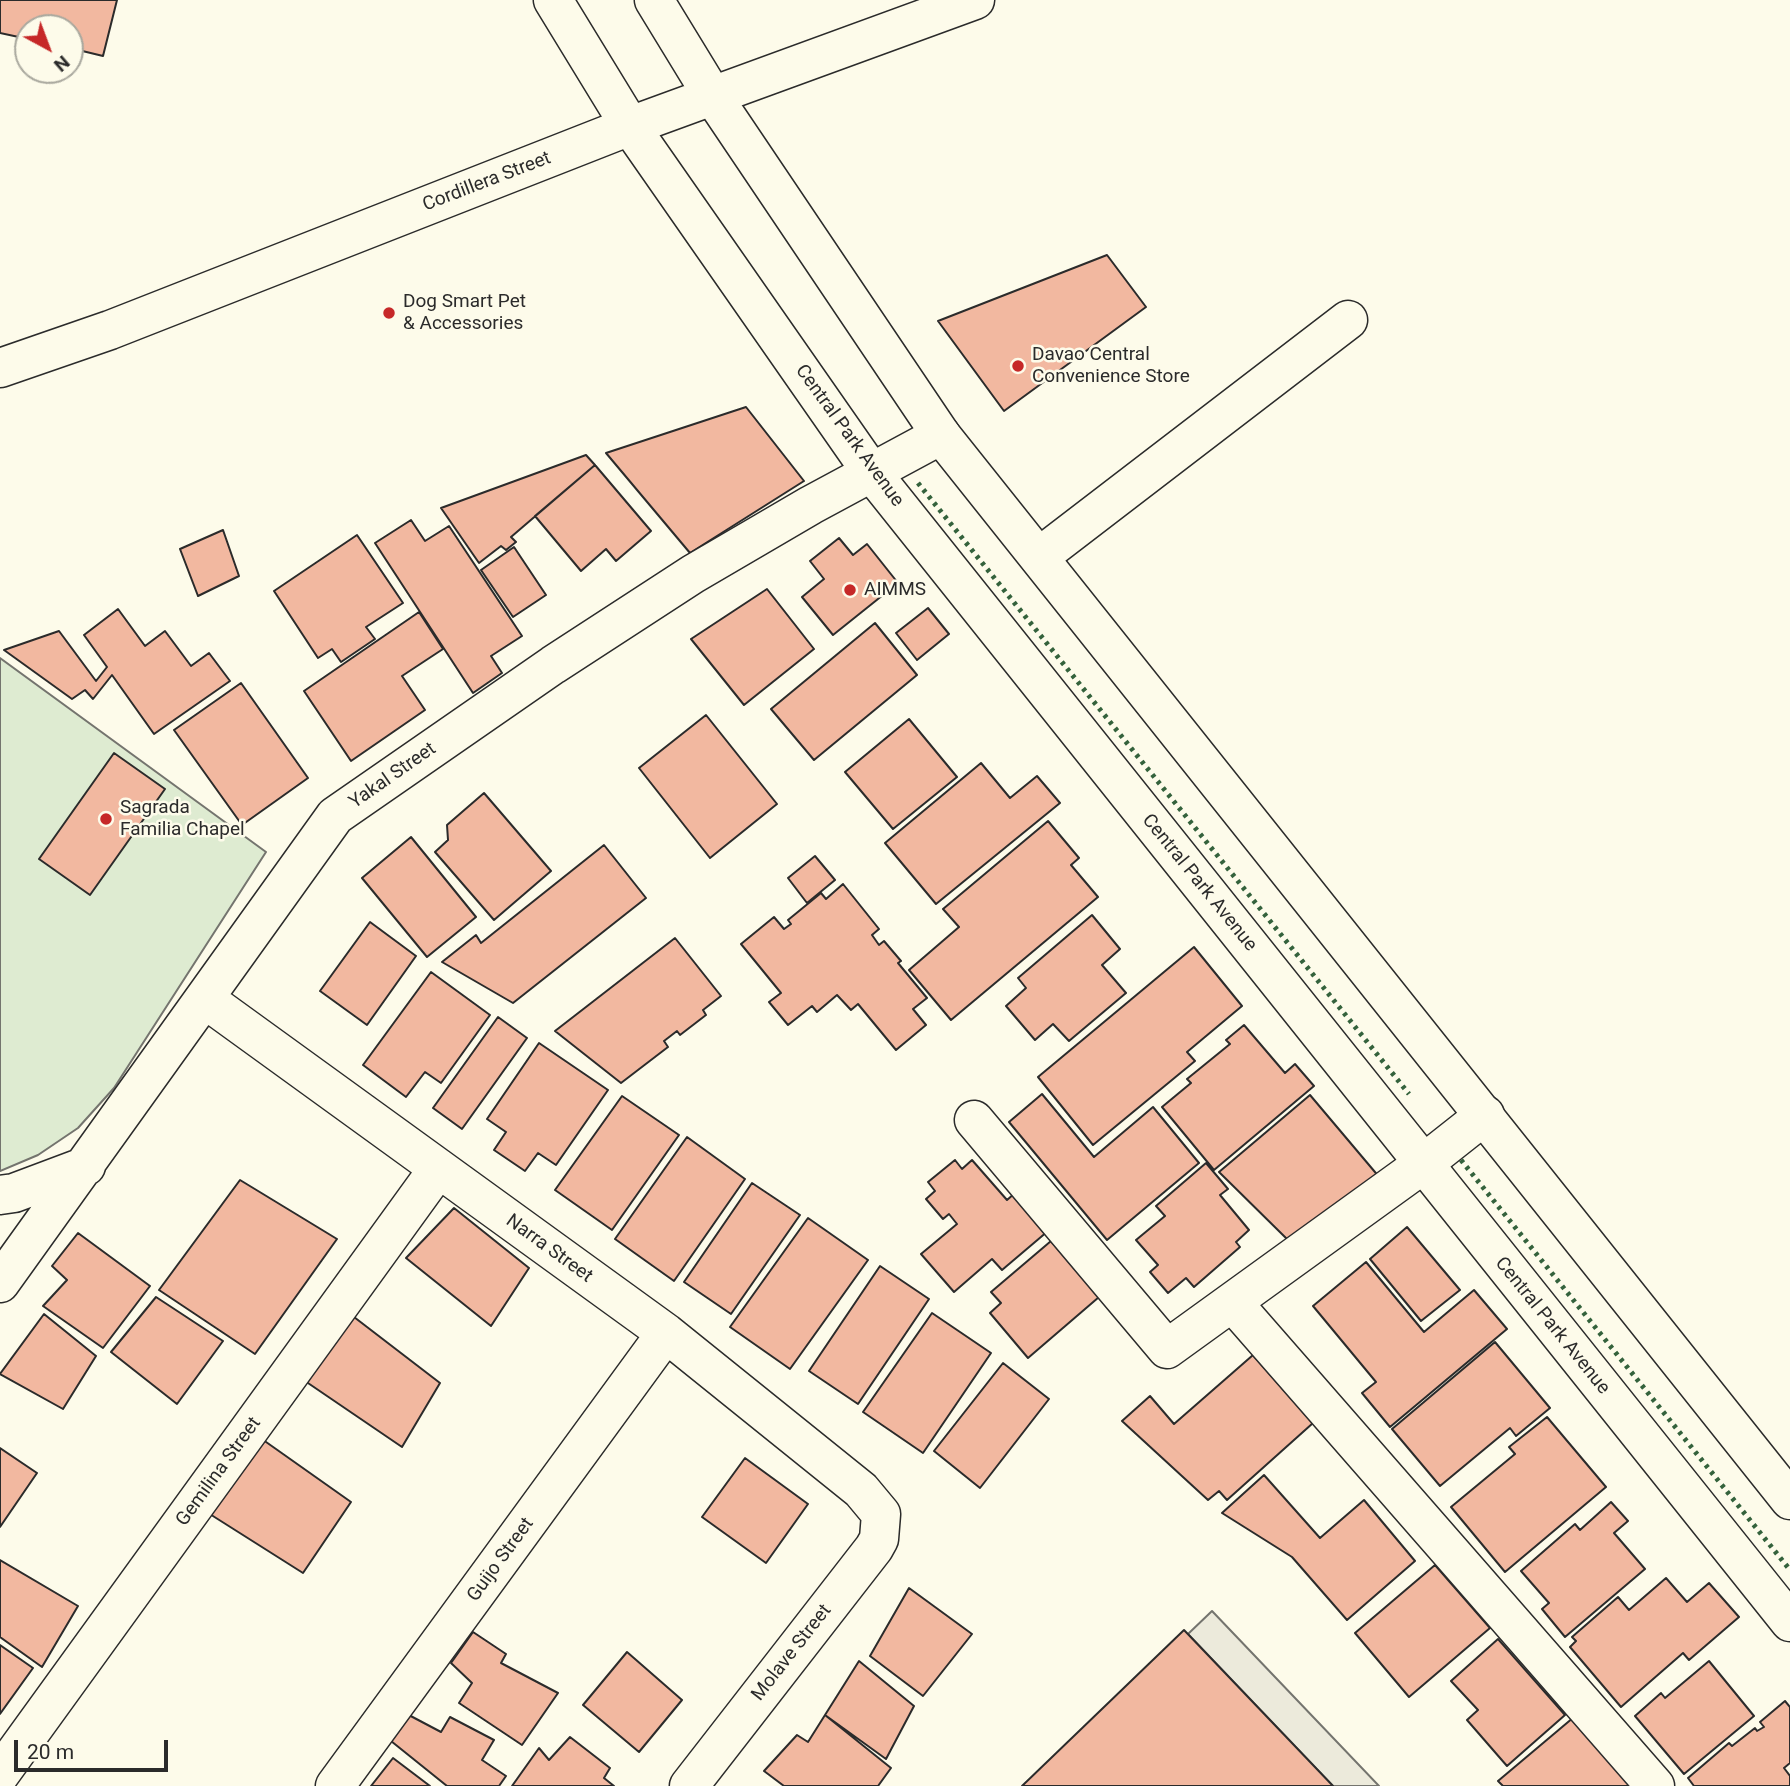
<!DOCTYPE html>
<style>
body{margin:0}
#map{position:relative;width:1790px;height:1786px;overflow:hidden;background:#fdfbea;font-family:Roboto,sans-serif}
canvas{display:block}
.north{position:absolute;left:14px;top:14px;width:70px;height:70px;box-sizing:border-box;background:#fdfbea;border:2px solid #a9a89e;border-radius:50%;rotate:139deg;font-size:19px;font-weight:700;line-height:28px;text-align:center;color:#2b2b2b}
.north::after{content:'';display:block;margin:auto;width:24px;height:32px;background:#c62828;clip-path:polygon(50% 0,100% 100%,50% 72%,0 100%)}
.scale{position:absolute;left:14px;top:1740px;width:154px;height:32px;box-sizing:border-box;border:4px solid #2b2b2b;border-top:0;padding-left:9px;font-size:21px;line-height:24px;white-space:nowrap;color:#2b2b2b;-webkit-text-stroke:5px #fdfbea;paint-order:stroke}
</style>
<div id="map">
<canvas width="1790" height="1786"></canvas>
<div class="north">N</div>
<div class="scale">20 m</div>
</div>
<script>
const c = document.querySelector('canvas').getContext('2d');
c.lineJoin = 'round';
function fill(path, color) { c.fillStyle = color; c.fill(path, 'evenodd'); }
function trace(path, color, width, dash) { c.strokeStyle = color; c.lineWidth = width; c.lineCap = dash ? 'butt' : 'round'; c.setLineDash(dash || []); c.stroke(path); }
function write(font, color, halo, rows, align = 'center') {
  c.font = font + ' Roboto,sans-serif'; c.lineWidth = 5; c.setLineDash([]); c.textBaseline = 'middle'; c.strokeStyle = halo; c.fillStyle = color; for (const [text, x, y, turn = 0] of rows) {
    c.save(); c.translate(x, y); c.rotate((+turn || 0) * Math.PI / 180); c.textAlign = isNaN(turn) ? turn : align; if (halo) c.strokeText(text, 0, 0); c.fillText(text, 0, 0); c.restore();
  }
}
const green = new Path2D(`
 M 0,658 L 266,852 L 114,1088 L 78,1128 L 38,1155 L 0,1171 Z`);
fill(green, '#deebd1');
trace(green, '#74746e', 2);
const parking = new Path2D(`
 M 1212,1611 L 1379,1786 L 1333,1786 L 1188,1634 Z`);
fill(parking, '#eceadb');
trace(parking, '#74746e', 2);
const building = new Path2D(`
 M 0,0 L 117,0 L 103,56 L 70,48 L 70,28 L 28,28 L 28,39 L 0,33 Z
 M 1107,255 L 1146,307 L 1004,411 L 938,321 Z
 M 746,407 L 804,481 L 690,553 L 606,453 Z
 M 586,455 L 595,465 L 511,537 L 516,542 L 506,550 L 501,546 L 479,563 L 441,508 Z
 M 595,465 L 651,531 L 616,561 L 606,549 L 581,571 L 535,516 Z
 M 411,520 L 425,541 L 449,526 L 522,636 L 491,656 L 502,673 L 473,693 L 375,543 Z
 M 223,530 L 239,576 L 198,596 L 180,549 Z
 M 357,535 L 403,603 L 366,627 L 375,639 L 341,662 L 332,649 L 318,658 L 274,591 Z
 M 839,538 L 853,555 L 867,544 L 898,583 L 833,635 L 802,597 L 824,579 L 810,561 Z
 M 514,547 L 546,595 L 513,617 L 481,570 Z
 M 767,589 L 814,649 L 744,705 L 691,639 Z
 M 928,608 L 949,634 L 917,660 L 896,633 Z
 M 118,609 L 145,646 L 165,631 L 191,666 L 209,653 L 230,681 L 154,734 L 112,675 L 93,699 L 85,690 L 72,699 L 4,650 L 59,631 L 96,681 L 107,667 L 84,635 Z
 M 419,612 L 443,649 L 402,676 L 425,710 L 351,761 L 304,691 Z
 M 875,623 L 917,675 L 814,760 L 771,709 Z
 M 241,683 L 308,778 L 242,825 L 174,730 Z
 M 706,715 L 777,804 L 710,858 L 639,768 Z
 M 909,719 L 957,777 L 893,829 L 845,772 Z
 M 114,753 L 165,789 L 90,895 L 39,859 Z
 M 981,763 L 1010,798 L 1037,776 L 1060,803 L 936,904 L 885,843 Z
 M 484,793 L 551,871 L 494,920 L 435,852 L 448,840 L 447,825 Z
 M 1048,821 L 1079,858 L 1071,865 L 1098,897 L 951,1020 L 909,970 L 959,927 L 943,909 Z
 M 411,837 L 476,917 L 427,957 L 362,878 Z
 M 604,845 L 646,898 L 513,1003 L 442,962 L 476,935 L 481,943 Z
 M 815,856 L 835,880 L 807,903 L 788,878 Z
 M 843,884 L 879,929 L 872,935 L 879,945 L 884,941 L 901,961 L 898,963 L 927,998 L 913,1009 L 926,1025 L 896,1050 L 858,1004 L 851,1010 L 837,995 L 817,1012 L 812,1006 L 788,1025 L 769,1002 L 781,993 L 741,944 L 774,917 L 784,929 L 791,924 L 788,920 L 821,893 L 826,899 Z
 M 1092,915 L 1120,949 L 1102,965 L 1126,993 L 1069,1041 L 1053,1024 L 1035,1040 L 1006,1006 L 1026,988 L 1018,978 Z
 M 370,922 L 416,956 L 367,1025 L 320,991 Z
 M 675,938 L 721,996 L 703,1010 L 706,1015 L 680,1035 L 677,1031 L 664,1041 L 668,1047 L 621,1083 L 555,1031 Z
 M 1194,947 L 1242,1006 L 1187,1052 L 1195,1061 L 1093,1145 L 1038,1077 Z
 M 431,972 L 490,1015 L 441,1083 L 425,1072 L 406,1097 L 363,1065 Z
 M 498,1017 L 527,1038 L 462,1129 L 433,1108 Z
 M 1244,1025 L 1285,1073 L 1295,1064 L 1314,1086 L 1214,1170 L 1162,1107 L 1191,1083 L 1187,1079 L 1230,1044 L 1226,1040 Z
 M 539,1043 L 608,1090 L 556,1165 L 538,1153 L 525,1171 L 494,1150 L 506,1132 L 487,1119 Z
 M 1042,1094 L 1094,1157 L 1153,1107 L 1199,1163 L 1107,1240 L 1009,1122 Z
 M 1310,1095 L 1380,1178 L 1289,1241 L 1219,1172 Z
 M 622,1096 L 679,1135 L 612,1230 L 555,1190 Z
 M 687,1137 L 745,1179 L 674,1281 L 615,1239 Z
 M 955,1160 L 962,1169 L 972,1160 L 1007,1200 L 1015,1193 L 1048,1231 L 1002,1270 L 992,1259 L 954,1292 L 921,1254 L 957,1224 L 949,1214 L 943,1219 L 926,1199 L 935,1191 L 928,1182 Z
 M 1206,1163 L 1228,1189 L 1220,1195 L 1249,1230 L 1236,1242 L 1240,1247 L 1194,1287 L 1186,1278 L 1168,1293 L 1150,1272 L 1158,1265 L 1136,1240 L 1165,1216 L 1156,1206 Z
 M 240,1180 L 337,1239 L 255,1354 L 159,1290 Z
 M 752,1183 L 800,1215 L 731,1314 L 684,1282 Z
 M 454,1208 L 529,1268 L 491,1326 L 406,1258 Z
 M 808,1218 L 868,1260 L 790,1369 L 730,1327 Z
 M 1407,1227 L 1460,1290 L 1421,1321 L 1370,1259 Z
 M 78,1233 L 150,1286 L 103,1348 L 43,1306 L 67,1280 L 52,1266 Z
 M 1051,1241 L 1099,1297 L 1028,1358 L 990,1313 L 1001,1303 L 991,1292 Z
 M 1366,1262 L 1424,1332 L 1474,1290 L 1507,1329 L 1390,1427 L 1362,1393 L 1376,1382 L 1313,1306 Z
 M 880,1266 L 929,1299 L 858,1404 L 809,1371 Z
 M 156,1297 L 223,1341 L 177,1404 L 111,1352 Z
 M 932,1313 L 991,1353 L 923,1453 L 863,1412 Z
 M 44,1314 L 96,1356 L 63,1409 L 0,1374 Z
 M 354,1317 L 440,1383 L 402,1447 L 305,1381 Z
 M 1495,1342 L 1550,1408 L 1516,1436 L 1510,1428 L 1440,1486 L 1392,1429 Z
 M 1253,1355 L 1313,1423 L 1227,1500 L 1219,1491 L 1208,1500 L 1122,1421 L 1150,1396 L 1174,1424 Z
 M 1003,1363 L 1049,1399 L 980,1488 L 934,1451 Z
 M 1547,1417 L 1606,1487 L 1505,1572 L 1451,1507 L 1515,1454 L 1509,1447 Z
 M 259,1437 L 351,1502 L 303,1573 L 205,1511 Z
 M 0,1448 L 37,1473 L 0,1527 Z
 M 745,1458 L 808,1504 L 766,1563 L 702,1517 Z
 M 1264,1475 L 1320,1538 L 1364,1500 L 1415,1561 L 1347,1620 L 1292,1557 L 1222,1513 Z
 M 1611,1502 L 1628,1521 L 1614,1533 L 1645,1569 L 1565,1637 L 1542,1609 L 1549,1603 L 1521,1571 L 1575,1524 L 1580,1530 Z
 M 0,1560 L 78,1606 L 42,1667 L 0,1637 Z
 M 1435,1565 L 1490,1628 L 1409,1697 L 1355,1633 Z
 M 1666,1578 L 1687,1602 L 1709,1583 L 1739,1617 L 1689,1660 L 1683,1653 L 1621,1707 L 1570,1647 L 1576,1641 L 1572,1637 L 1618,1597 L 1629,1610 Z
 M 909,1588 L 972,1634 L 923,1696 L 870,1656 Z
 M 1184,1630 L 1333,1786 L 1022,1786 Z
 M 473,1632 L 506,1654 L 501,1663 L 558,1693 L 522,1745 L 459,1703 L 472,1683 L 451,1663 Z
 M 1498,1639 L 1565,1715 L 1507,1766 L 1467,1720 L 1478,1710 L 1451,1681 Z
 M 0,1645 L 33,1668 L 0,1714 Z
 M 627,1652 L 682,1700 L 639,1752 L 583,1705 Z
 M 859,1661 L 914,1706 L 886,1759 L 825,1715 Z
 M 1709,1661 L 1754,1716 L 1684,1774 L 1635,1716 L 1661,1693 L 1665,1698 Z
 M 1785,1701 L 1790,1707 L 1790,1763 L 1784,1768 L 1790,1776 L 1790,1786 L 1694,1786 L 1688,1778 L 1729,1743 L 1732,1746 L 1755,1728 L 1757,1731 L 1764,1727 L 1760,1722 Z
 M 405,1713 L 441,1732 L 450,1717 L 494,1740 L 482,1760 L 506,1776 L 499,1786 L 447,1786 L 386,1737 Z
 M 825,1715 L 891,1768 L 878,1786 L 784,1786 L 764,1771 L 797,1735 L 808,1742 Z
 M 1574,1717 L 1632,1786 L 1503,1786 L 1498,1781 Z
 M 570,1737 L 610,1768 L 604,1778 L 614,1786 L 512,1786 L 539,1748 L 549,1760 Z
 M 393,1758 L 430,1786 L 371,1786 Z`);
fill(building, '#f2b8a0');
trace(building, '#2b2b2b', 2);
const minor = new Path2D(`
 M 1039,557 L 1348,320
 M 205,999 L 666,1333 L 861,1490 L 881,1514 L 879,1539 L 874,1548 L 689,1786
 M 974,1120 L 1167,1349 L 1423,1164 L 1485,1115
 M 0,1195 L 14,1193 L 86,1166
 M 0,1283 L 335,816 L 553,665 L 693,574 L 811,505 L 941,435
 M 1233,1303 L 1655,1786
 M 0,1774 L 438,1169
 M 335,1786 L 666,1333`);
const tertiary = new Path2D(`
 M 553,0 L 630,126 L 872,473 L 1790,1622
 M 654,0 L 712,95 L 941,435 L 1790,1500
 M 0,368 L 110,330 L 630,126 L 975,0`);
trace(minor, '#2b2b2b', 41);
trace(tertiary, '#2b2b2b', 41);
trace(minor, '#fdfbea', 38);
trace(tertiary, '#fdfbea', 38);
trace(new Path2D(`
 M 918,483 L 1409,1094
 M 1461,1160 L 1790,1570`), '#34623c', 5, [3.5, 5]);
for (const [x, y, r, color] of [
 [389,313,7,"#c62828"],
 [1018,366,7,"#c62828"],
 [850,590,7,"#c62828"],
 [106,819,7,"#c62828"]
]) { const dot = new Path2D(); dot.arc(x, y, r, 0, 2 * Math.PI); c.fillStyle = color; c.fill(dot); trace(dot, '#fdfbea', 2.5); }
write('19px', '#2b2b2b', '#fdfbea', [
 ["Cordillera Street",487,182,-21],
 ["Central Park Avenue",849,436,54],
 ["Yakal Street",393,776,-35],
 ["Central Park Avenue",1199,883,51],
 ["Narra Street",549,1249,36],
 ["Central Park Avenue",1552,1326,51],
 ["Gemilina Street",219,1472,-54],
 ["Guijo Street",501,1560,-54],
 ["Molave Street",792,1653,-52]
]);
write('19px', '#2b2b2b', '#fdfbea', [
 ["Dog Smart Pet",403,302],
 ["& Accessories",403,324],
 ["Davao Central",1032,355],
 ["Convenience Store",1032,377],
 ["AIMMS",864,590],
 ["Sagrada",120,808],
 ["Familia Chapel",120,830]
], 'left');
</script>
